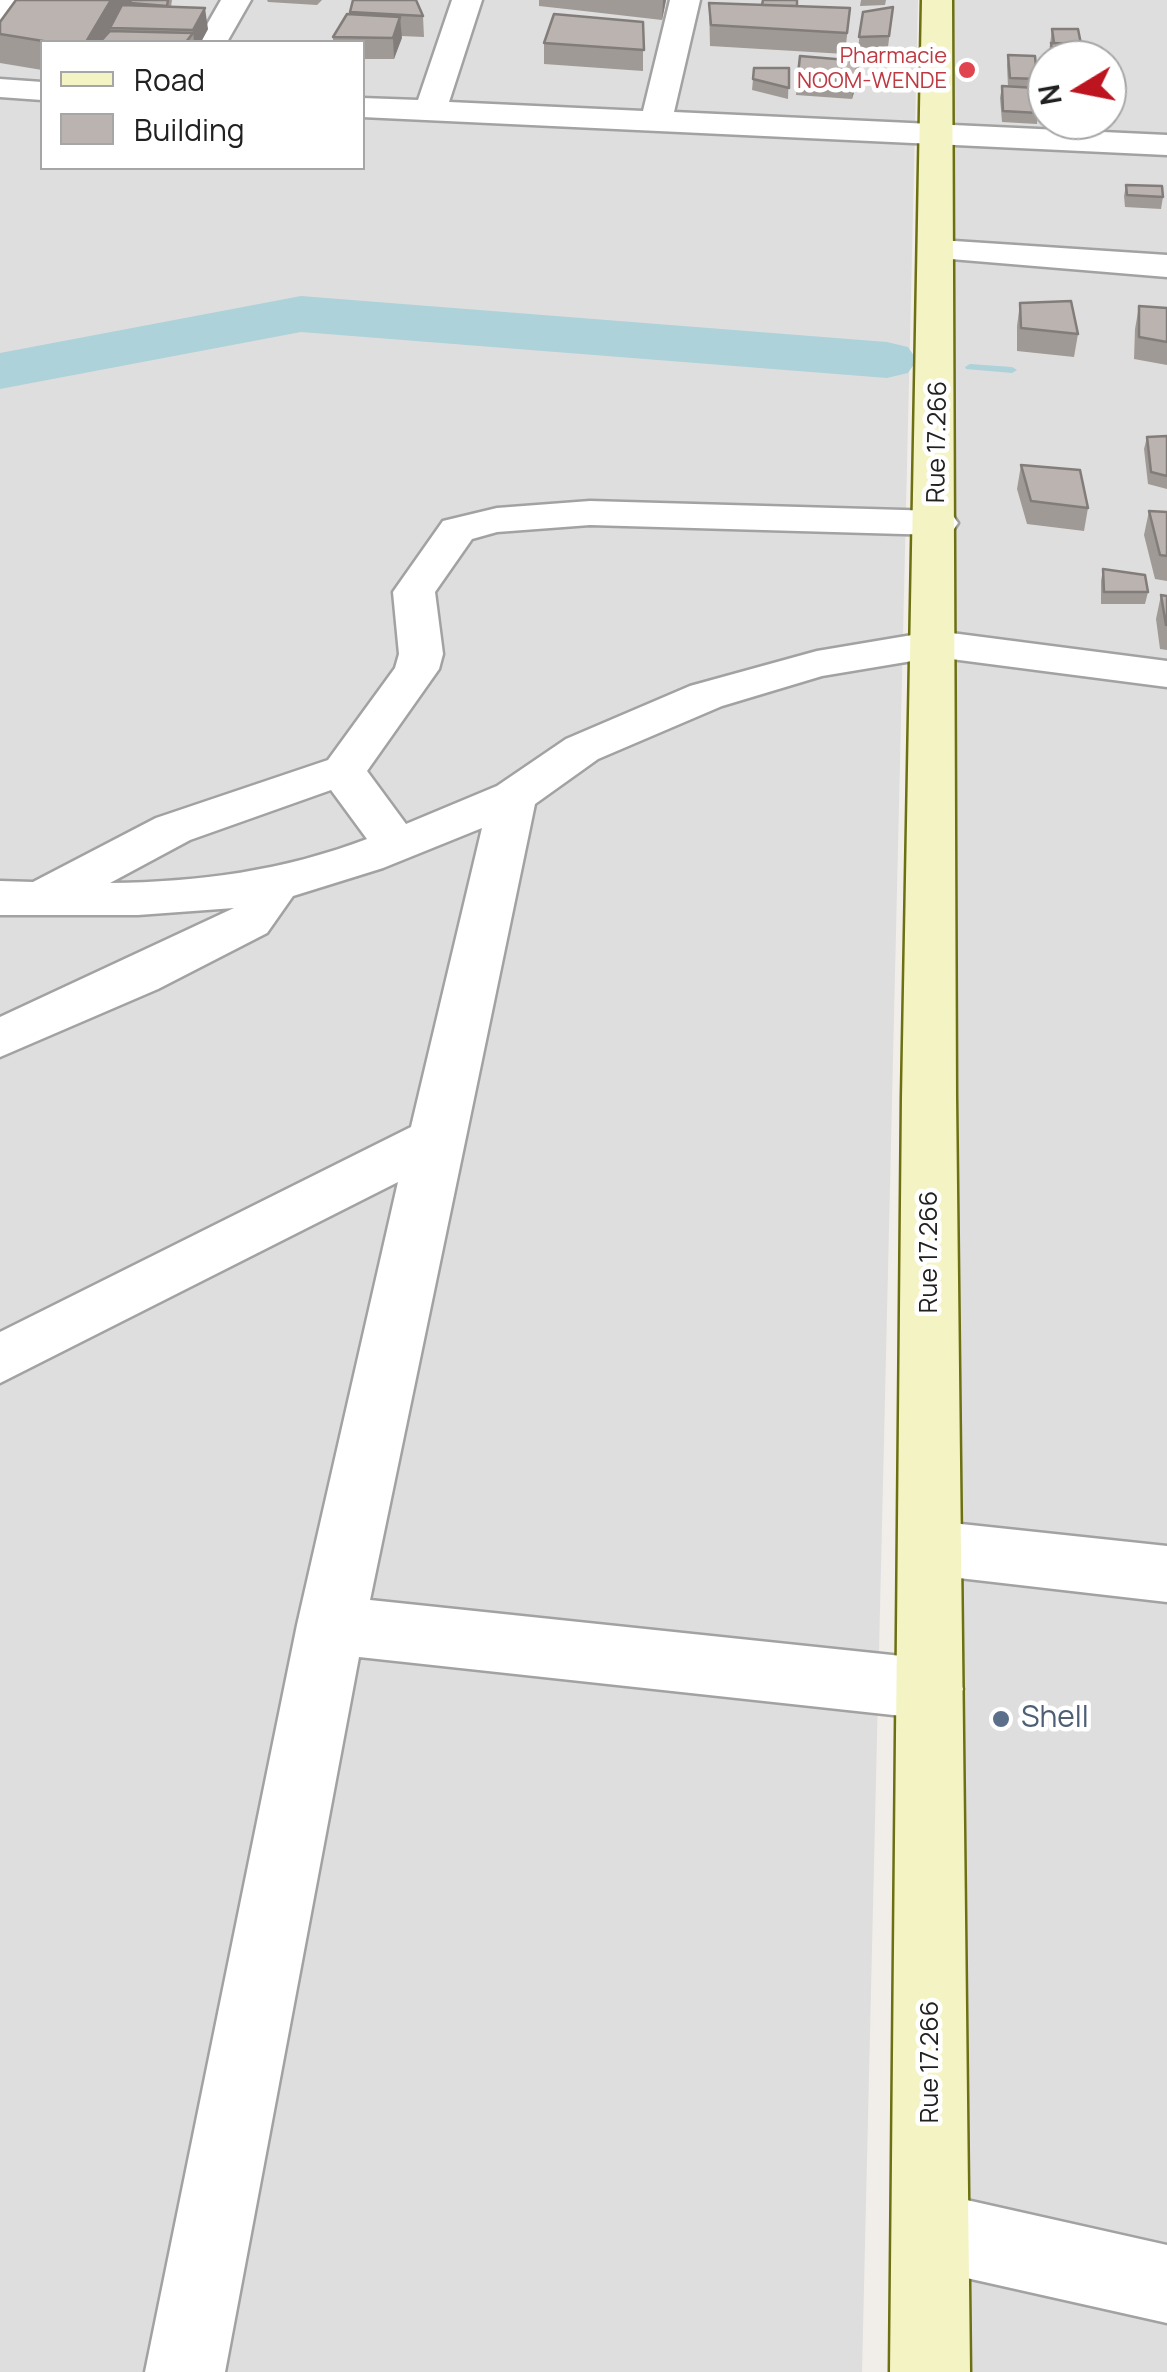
<!DOCTYPE html>
<style>
body{margin:0}
#map{position:relative;width:1167px;height:2372px;overflow:hidden;background:#f1eee9;font-family:Manrope,sans-serif}
canvas{display:block}
.legend{position:absolute;left:40px;top:40px;width:325px;height:130px;box-sizing:border-box;background:#fff;border:2px solid #a6a6a6;margin:0;padding:12px 18px;list-style:none;font-size:30px;color:#212121}
.legend li{display:flex;align-items:center;gap:20px;height:50px}
.legend b{width:50px;border:2px solid #a6a6a6}
.north{position:absolute;left:1027px;top:40px;width:100px;height:100px;box-sizing:border-box;background:#fff;border:2px solid #a6a6a6;border-radius:50%;rotate:260deg;font-size:28px;font-weight:700;line-height:40px;text-align:center;color:#212121}
.north::after{content:'';display:block;margin:auto;width:35px;height:45px;background:#bd1520;clip-path:polygon(50% 0,100% 100%,50% 72%,0 100%)}
</style>
<div id="map">
<canvas width="1167" height="2372"></canvas>
<ul class="legend">
<li><b style="height:12px;background:#f4f3c4"></b>Road</li>
<li><b style="height:28px;background:#bab3af"></b>Building</li>
</ul>
<div class="north">N</div>
</div>
<script>
const c = document.querySelector('canvas').getContext('2d');
c.lineJoin = 'round';
function fill(path, color) { c.fillStyle = color; c.fill(path, 'evenodd'); }
function trace(path, color, width, dash) { c.strokeStyle = color; c.lineWidth = width; c.lineCap = dash ? 'butt' : 'round'; c.setLineDash(dash || []); c.stroke(path); }
function write(font, color, halo, rows, align = 'center') {
  c.font = font + ' Manrope,sans-serif'; c.lineWidth = 9; c.setLineDash([]); c.textBaseline = 'middle'; c.strokeStyle = halo; c.fillStyle = color; for (const [text, x, y, turn = 0] of rows) {
    c.save(); c.translate(x, y); c.rotate((+turn || 0) * Math.PI / 180); c.textAlign = isNaN(turn) ? turn : align; if (halo) c.strokeText(text, 0, 0); c.fillText(text, 0, 0); c.restore();
  }
}
fill(new Path2D(`
 M 0,0 L 918,0 L 862,2372 L 0,2372 ZM 42,42 L 362,42 L 362,168 L 42,168 Z
 M 954,0 L 1167,0 L 1167,2372 L 895,2372 L 911,683 L 953,113 ZM 1047,60 L 1107,60 L 1107,120 L 1047,120 Z`), '#dfdede');
fill(new Path2D(`
 M 970,364 L 1012,367 L 1017,370 L 1012,373 L 966,369 L 965,367 Z`), '#aed2d9');
fill(new Path2D(`
 M 301,296 L 887,342 L 908,347 L 917,360 L 908,373 L 887,378 L 301,332 L 0,389 L 0,353 Z`), '#aed2d9');
const street = new Path2D(`
 M 0,0 L 27,0 L 10,22 L 0,25 Z
 M 221,0 L 251,0 L 227,42 L 197,42 Z
 M 452,0 L 482,0 L 449,102 L 643,111 L 670,0 L 700,0 L 674,112 L 1167,135 L 1167,155 L 362,117 L 362,98 L 418,100 Z
 M 0,79 L 42,82 L 42,100 L 0,97 Z
 M 939,240 L 1167,255 L 1167,277 L 927,257 L 922,250 L 927,243 Z
 M 590,501 L 938,511 L 952,514 L 958,523 L 952,532 L 938,535 L 590,525 L 497,532 L 472,539 L 435,592 L 443,654 L 439,669 L 367,771 L 406,824 L 497,786 L 566,739 L 690,686 L 817,651 L 936,631 L 1167,661 L 1167,687 L 936,657 L 822,676 L 722,706 L 598,759 L 535,804 L 370,1600 L 930,1659 L 953,1668 L 963,1689 L 953,1710 L 930,1719 L 359,1657 L 225,2372 L 145,2372 L 297,1625 L 398,1182 L 0,1383 L 0,1332 L 411,1127 L 482,828 L 383,868 L 293,896 L 267,933 L 158,989 L 0,1057 L 0,1017 L 234,908 L 138,915 L 0,915 L 0,881 L 33,882 L 156,818 L 328,760 L 395,668 L 399,654 L 393,592 L 443,521 L 497,508 ZM 331,790 L 367,839 C 283,871 199,882 110,883 L 190,840 Z
 M 933,1521 L 1167,1546 L 1167,1602 L 933,1575 L 911,1567 L 902,1548 L 911,1529 Z
 M 931,2192 L 1167,2245 L 1167,2323 L 931,2270 L 904,2258 L 892,2231 L 904,2204 Z`);
const secondary = new Path2D(`
 M 922,0 L 952,0 L 956,1097 L 970,2372 L 890,2372 L 902,1097 Z`);
trace(street, '#a2a2a2', 5);
trace(secondary, '#6c7011', 5);
fill(street, '#fff');
fill(secondary, '#f4f3c4');
fill(new Path2D(`
 M 16,0 L 172,0 L 171,7 L 208,29 L 201,42 L 42,42 L 42,70 L 0,63 L 0,22 Z
 M 267,0 L 322,0 L 317,5 L 268,2 Z
 M 539,0 L 575,0 L 575,10 L 539,6 Z
 M 575,0 L 666,0 L 662,20 L 575,10 Z
 M 861,0 L 886,0 L 885,5 L 860,6 Z
 M 709,3 L 850,8 L 845,54 L 710,46 Z
 M 893,7 L 888,47 L 858,48 L 863,12 Z
 M 350,12 L 423,16 L 424,37 L 401,36 L 394,59 L 362,59 L 362,42 L 333,42 L 333,37 L 350,15 Z
 M 643,22 L 643,71 L 544,64 L 544,43 Z
 M 1052,29 L 1081,44 L 1089,60 L 1048,60 Z
 M 1008,55 L 1037,79 L 1036,88 L 1038,113 L 1037,124 L 1002,122 L 1000,98 L 1002,86 L 1008,87 L 1007,66 Z
 M 859,61 L 857,82 L 852,99 L 796,95 L 798,74 Z
 M 754,68 L 789,68 L 788,99 L 752,90 Z
 M 1065,120 L 1087,120 L 1087,124 L 1065,123 Z
 M 1126,185 L 1163,197 L 1161,209 L 1125,207 L 1124,196 Z
 M 1020,303 L 1078,334 L 1074,357 L 1017,351 L 1017,326 Z
 M 1139,306 L 1167,308 L 1167,365 L 1134,359 L 1135,329 Z
 M 1167,436 L 1167,489 L 1148,484 L 1144,449 L 1147,437 Z
 M 1021,465 L 1088,508 L 1084,531 L 1027,524 L 1017,489 Z
 M 1149,511 L 1167,512 L 1167,581 L 1155,579 L 1144,535 Z
 M 1103,569 L 1148,592 L 1145,604 L 1101,604 L 1101,581 Z
 M 1161,595 L 1167,596 L 1167,650 L 1160,649 L 1156,619 Z`), '#a09a96');
fill(new Path2D(`
 M 111,0 L 132,0 L 116,28 L 110,28 L 111,37 L 108,42 L 86,42 Z
 M 663,0 L 666,0 L 662,20 Z
 M 205,8 L 208,29 L 201,42 L 194,42 L 193,30 Z
 M 400,17 L 402,38 L 394,59 L 393,38 Z
 M 859,61 L 857,82 L 852,99 L 854,78 Z`), '#827d7a');
const building = new Path2D(`
 M 16,0 L 111,0 L 86,42 L 49,42 L 0,34 L 0,22 Z
 M 131,0 L 168,0 L 167,6 L 130,3 Z
 M 353,0 L 416,0 L 423,16 L 350,12 Z
 M 763,0 L 797,0 L 797,6 L 762,5 Z
 M 709,3 L 850,8 L 847,33 L 711,25 Z
 M 122,5 L 205,8 L 193,30 L 110,28 Z
 M 893,7 L 889,36 L 859,37 L 863,12 Z
 M 347,14 L 400,17 L 393,38 L 333,37 Z
 M 554,14 L 643,22 L 644,50 L 544,43 Z
 M 1052,29 L 1078,29 L 1081,44 L 1054,43 Z
 M 110,31 L 193,33 L 186,42 L 100,42 Z
 M 1051,43 L 1085,44 L 1089,60 L 1054,60 Z
 M 1008,55 L 1035,56 L 1037,79 L 1010,78 Z
 M 800,56 L 859,61 L 854,78 L 798,74 Z
 M 754,68 L 789,68 L 789,88 L 753,79 Z
 M 1002,86 L 1037,88 L 1038,113 L 1003,111 Z
 M 1126,185 L 1162,186 L 1163,197 L 1127,195 Z
 M 1071,301 L 1078,334 L 1021,328 L 1020,303 Z
 M 1139,306 L 1167,308 L 1167,342 L 1139,337 Z
 M 1167,436 L 1167,476 L 1151,472 L 1147,437 Z
 M 1021,465 L 1080,470 L 1088,508 L 1031,501 Z
 M 1149,511 L 1167,512 L 1167,556 L 1160,555 Z
 M 1103,569 L 1145,575 L 1148,592 L 1104,592 Z
 M 1161,595 L 1167,596 L 1167,625 L 1166,625 Z`);
fill(building, '#bab3af');
trace(building, '#827d7a', 2.5);
for (const [x, y, r, color] of [
 [967,70,10,"#e0444e"],
 [1001,1719,10,"#5c6f8a"]
]) { const dot = new Path2D(); dot.arc(x, y, r, 0, 2 * Math.PI); c.fillStyle = color; c.fill(dot); trace(dot, '#fff', 4); }
write('22px', '#be3a42', '#fff', [
 ["Pharmacie",947,57],
 ["NOOM-WENDE",947,82]
], 'right');
write('25px', '#212121', '#fff', [
 ["Rue 17.266",938,442,-89],
 ["Rue 17.266",930,1252,-90],
 ["Rue 17.266",931,2062,-90]
]);
write('30px', '#4e5e75', '#fff', [
 ["Shell",1021,1719]
], 'left');
</script>
